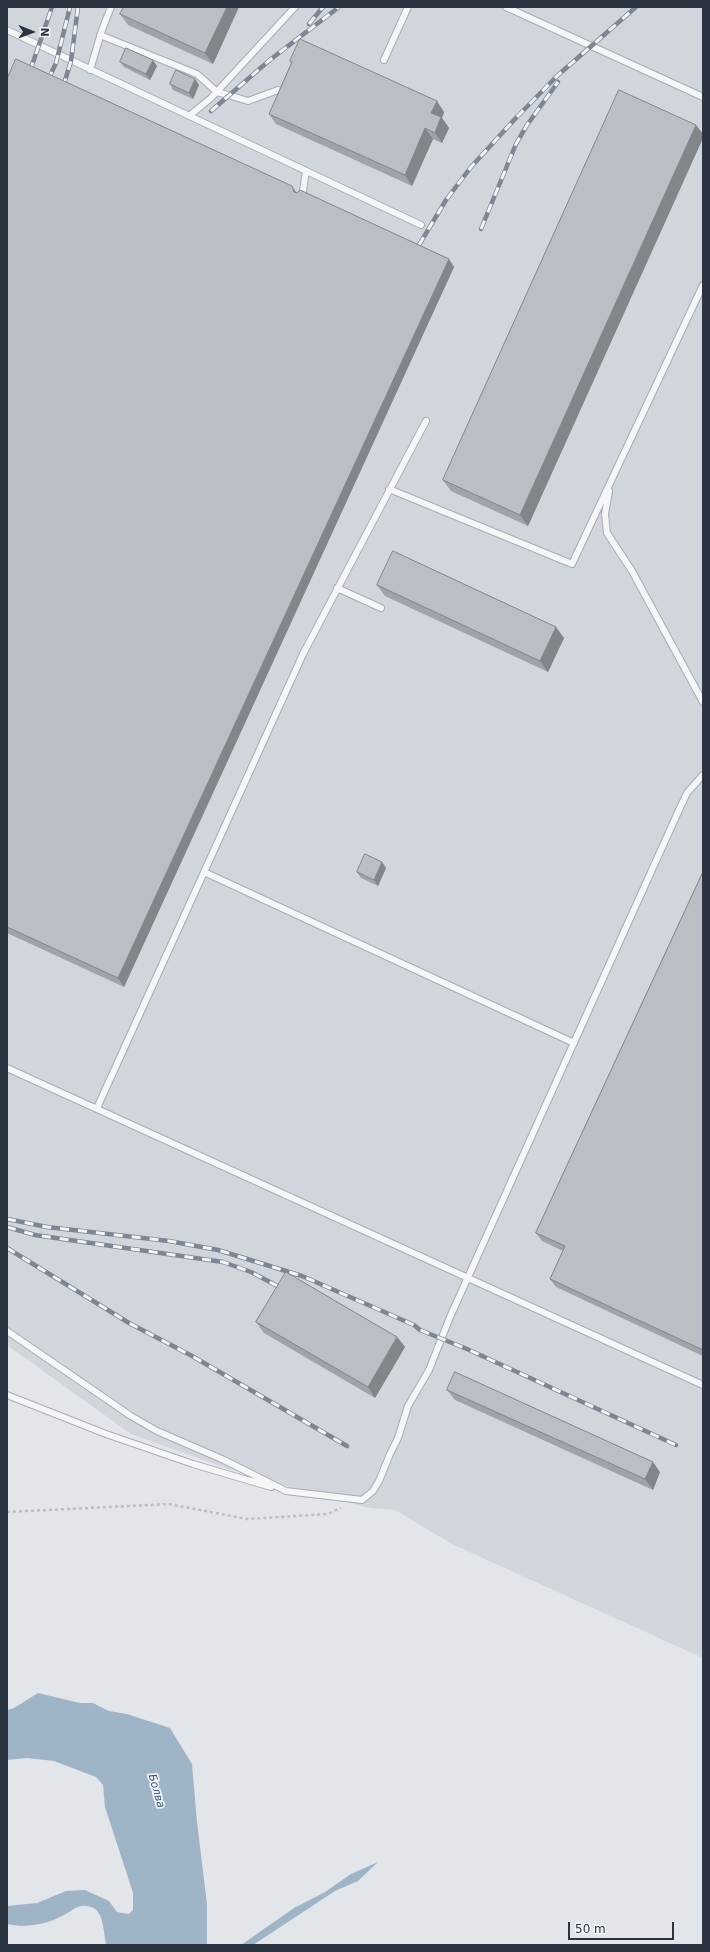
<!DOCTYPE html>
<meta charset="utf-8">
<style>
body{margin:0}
#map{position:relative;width:710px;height:1952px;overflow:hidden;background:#e2e6ea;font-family:"DejaVu Sans",sans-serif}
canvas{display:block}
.frame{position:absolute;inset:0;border:8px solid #2b3441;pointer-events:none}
.north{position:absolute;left:12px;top:12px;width:40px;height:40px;-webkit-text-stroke:3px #f2f4f7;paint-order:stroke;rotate:91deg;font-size:11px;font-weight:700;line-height:16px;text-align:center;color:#2b3441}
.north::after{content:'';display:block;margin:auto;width:14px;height:18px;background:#2b3441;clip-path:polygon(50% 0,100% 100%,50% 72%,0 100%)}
.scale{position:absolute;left:568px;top:1922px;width:106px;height:18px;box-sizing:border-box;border:2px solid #2b3441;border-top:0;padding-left:5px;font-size:12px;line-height:14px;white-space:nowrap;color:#2b3441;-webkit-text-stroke:3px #f2f4f7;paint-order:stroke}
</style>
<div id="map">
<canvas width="710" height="1952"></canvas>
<div class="frame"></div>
<div class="north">N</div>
<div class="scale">50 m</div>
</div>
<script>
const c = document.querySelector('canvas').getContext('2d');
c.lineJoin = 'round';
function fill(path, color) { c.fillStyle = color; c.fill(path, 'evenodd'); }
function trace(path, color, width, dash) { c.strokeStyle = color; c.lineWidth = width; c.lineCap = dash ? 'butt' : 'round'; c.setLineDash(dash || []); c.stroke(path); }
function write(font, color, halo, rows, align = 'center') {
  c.font = font + ' "DejaVu Sans",sans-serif'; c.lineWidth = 3.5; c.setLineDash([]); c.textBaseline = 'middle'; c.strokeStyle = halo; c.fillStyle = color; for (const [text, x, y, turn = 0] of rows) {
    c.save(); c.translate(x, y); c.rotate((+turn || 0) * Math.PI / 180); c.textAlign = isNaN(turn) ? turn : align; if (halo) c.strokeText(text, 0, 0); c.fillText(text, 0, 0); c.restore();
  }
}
fill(new Path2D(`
 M 7,7 L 703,7 L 703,1658 L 452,1544 L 395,1510 L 370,1508 L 318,1495 L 226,1468 L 131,1434 L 7,1345 Z`), '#d1d5dc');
fill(new Path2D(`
 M 38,1693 L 80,1703 L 93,1703 L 109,1711 L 127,1714 L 170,1728 L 192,1764 L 197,1822 L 207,1904 L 207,1945 L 106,1945 C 104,1935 104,1921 98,1912 C 95,1907 86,1905 81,1906 C 75,1907 67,1914 62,1916 C 45,1925 25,1928 7,1924 L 7,1906 L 37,1903 L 66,1891 L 85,1890 L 109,1901 L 117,1912 L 129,1914 L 133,1910 L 133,1893 L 105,1807 L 103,1785 L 96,1777 L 54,1761 L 27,1758 L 7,1760 L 7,1710 L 14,1708 Z
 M 378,1862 L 358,1881 L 335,1891 L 253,1945 L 241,1945 L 294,1908 L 325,1892 L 351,1874 Z`), '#a0b4c8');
const lane = new Path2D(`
 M 506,7 L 703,97
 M 7,30 L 421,225
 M 100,35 L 197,74 L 217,92 L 228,95 L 248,101 L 278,90
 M 384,60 L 408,7
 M 90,70 L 102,30 L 111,7
 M 189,116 L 211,98 L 295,7
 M 302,197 L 306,171
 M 389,489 L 572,564 L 703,285
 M 609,491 L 605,514 L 607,533 L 632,571 L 703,702
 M 337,588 L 381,608
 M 204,872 L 574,1043
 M 7,1068 L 703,1385
 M 97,1108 L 303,654 L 426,421
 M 7,1331 L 131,1416 L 157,1431 L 224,1460 L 286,1491 L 362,1500 L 373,1491 L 379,1481 L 390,1454 L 398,1438 L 408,1406 L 429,1370 L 450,1317 L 679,810 L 687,793 L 703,775
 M 7,1395 L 106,1434 L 193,1464 L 271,1487`);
trace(lane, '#a7adb4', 8);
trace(new Path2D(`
 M 7,1512 L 169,1504 L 247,1519 L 328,1514 L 341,1508`), '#bcc0c5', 2.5, [3, 3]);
trace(lane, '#f5f6f8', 6);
const rail = new Path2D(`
 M 309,24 L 323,7
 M 30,71 L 52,7
 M 48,80 L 56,63 L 70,7
 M 63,87 L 71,61 L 78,7
 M 211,111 L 271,59 L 339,7
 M 481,229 L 516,144 L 527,125 L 558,82
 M 419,245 L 446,200 L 471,167 L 515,119 L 557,76 L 636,7
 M 7,1219 L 47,1227 L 169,1241 L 218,1250 L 302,1276 L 414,1325 L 420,1330 L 467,1349 L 676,1445
 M 7,1227 L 35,1235 L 223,1262 L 251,1272 L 283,1289
 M 7,1248 L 129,1323 L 192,1356 L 347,1446`);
trace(rail, '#7d8693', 4.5);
trace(rail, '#f2f4f7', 3, [9]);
fill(new Path2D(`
 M 124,7 L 239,7 L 213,64 L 128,25 L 120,14 Z
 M 290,61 L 444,112 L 442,118 L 449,128 L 442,143 L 433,139 L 412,186 L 276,124 L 269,114 L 291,63 Z
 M 120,62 L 157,66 L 150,80 L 124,67 Z
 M 7,79 L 296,193 L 454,267 L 124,987 L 7,933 Z
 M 195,79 L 199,85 L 193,99 L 173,90 L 170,84 Z
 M 703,134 L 703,138 L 528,526 L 451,491 L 443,480 Z
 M 377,585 L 564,638 L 548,672 L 385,596 Z
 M 382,862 L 386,868 L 378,886 L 361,878 L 357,872 Z
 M 703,872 L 703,1356 L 556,1287 L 550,1279 L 563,1251 L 542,1241 L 536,1233 Z
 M 256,1322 L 397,1337 L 405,1347 L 375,1398 L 264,1333 Z
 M 447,1390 L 660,1472 L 653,1490 L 455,1400 Z`), '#a0a4aa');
fill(new Path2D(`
 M 227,7 L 239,7 L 213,64 L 205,53 Z
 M 153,60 L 157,66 L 150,80 L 146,74 Z
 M 195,79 L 199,85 L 193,99 L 189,93 Z
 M 437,101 L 444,112 L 442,118 L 449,128 L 442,143 L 435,133 L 431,113 Z
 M 696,125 L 703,134 L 703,138 L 528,526 L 520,515 Z
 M 425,128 L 433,139 L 412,186 L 405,175 Z
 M 292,186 L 298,195 L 294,192 Z
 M 449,259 L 454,267 L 124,987 L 118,978 Z
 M 556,627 L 564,638 L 548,672 L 540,661 Z
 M 382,862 L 386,868 L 378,886 L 374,880 Z
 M 397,1337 L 405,1347 L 375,1398 L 368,1387 Z
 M 653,1462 L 660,1472 L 653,1490 L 645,1479 Z`), '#82868b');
const building = new Path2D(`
 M 124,7 L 227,7 L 205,53 L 120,14 Z
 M 300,39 L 437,101 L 431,113 L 441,117 L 435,133 L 425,128 L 405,175 L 269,114 L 292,62 L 290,61 Z
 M 126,48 L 153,60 L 146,74 L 120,62 Z
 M 16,59 L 292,186 L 294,192 L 297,193 L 300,190 L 449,259 L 118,978 L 7,927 L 7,79 Z
 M 176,70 L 195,79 L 189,93 L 170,84 Z
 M 619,90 L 696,125 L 520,515 L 443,480 Z
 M 393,551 L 556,627 L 540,661 L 377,585 Z
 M 365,854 L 382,862 L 374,880 L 357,872 Z
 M 703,872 L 703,1350 L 550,1279 L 565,1246 L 536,1233 Z
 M 286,1272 L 397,1337 L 368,1387 L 256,1322 Z
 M 455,1372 L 653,1462 L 645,1479 L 447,1390 Z`);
fill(building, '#babfc6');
trace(building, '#82868b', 1);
write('italic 11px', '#385473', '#f2f4f7', [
 ["Болва",156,1791,74]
]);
</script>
